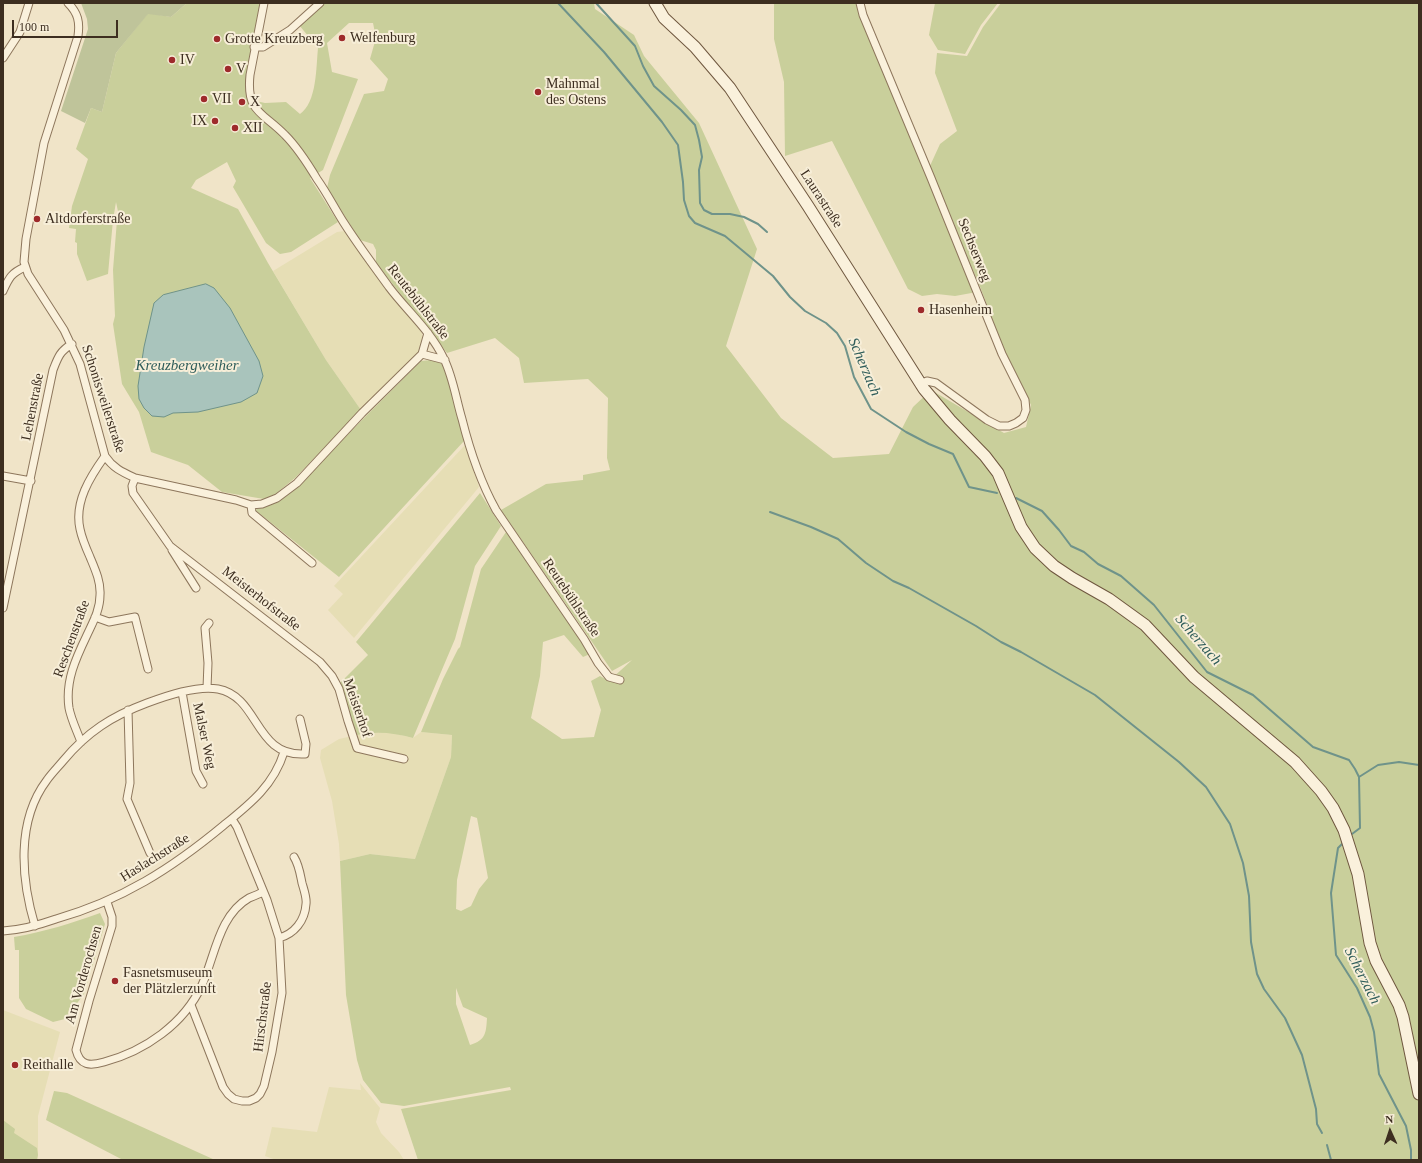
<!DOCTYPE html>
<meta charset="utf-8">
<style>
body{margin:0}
#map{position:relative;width:1422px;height:1163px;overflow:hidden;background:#f0e4c8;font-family:"Times New Roman",serif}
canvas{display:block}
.frame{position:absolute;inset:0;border:4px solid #3d2e20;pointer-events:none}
.north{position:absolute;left:1370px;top:1111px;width:40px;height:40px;-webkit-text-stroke:3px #f7eed8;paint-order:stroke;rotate:357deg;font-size:11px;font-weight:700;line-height:16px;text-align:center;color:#3d2e20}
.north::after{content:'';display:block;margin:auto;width:14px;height:18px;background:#3d2e20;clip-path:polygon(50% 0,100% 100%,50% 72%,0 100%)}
.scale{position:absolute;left:12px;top:20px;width:106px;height:18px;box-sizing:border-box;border:2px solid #3d2e20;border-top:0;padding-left:5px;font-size:12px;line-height:14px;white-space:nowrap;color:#3d2e20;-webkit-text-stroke:3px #f7eed8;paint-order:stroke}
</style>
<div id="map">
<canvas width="1422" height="1163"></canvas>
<div class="frame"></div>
<div class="north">N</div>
<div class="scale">100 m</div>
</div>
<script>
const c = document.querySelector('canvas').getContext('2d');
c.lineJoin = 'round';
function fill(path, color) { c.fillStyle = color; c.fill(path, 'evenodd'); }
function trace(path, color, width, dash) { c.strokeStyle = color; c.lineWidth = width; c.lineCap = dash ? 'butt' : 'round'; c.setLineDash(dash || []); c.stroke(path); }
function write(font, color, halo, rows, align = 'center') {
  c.font = font + ' "Times New Roman",serif'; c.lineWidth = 4; c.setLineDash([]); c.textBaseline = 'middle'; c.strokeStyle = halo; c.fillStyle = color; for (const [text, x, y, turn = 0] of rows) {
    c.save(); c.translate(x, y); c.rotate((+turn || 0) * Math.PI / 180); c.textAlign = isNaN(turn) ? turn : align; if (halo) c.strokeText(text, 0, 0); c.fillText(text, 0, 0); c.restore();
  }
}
fill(new Path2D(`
 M 345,231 L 350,236 L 396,301 L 421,329 L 423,339 L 420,352 L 361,410 L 326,360 L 273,271 L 337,232 Z
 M 465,445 L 479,487 L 354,638 L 328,610 L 343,594 L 334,586 Z
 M 370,732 L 393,733 L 413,738 L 421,732 L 452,735 L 451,757 L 415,859 L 370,854 L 340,861 L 339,844 L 332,801 L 320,758 L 321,750 L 339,739 Z
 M 3,1010 L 60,1032 L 38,1116 L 38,1155 L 37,1160 L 3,1160 Z
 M 360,1083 L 380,1108 L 376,1122 L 381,1133 L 399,1152 L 404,1160 L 276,1160 L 265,1156 L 272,1127 L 317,1132 L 329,1087 L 361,1090 Z`), '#e6deb5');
fill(new Path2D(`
 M 187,3 L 264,3 L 254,47 L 251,100 L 265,103 L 286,102 L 300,114 C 317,102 316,68 318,48 L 299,25 L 325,3 L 594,3 L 595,9 L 634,35 L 644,56 L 699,123 L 757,249 L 726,346 L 781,418 L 833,458 L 889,454 L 913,407 L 931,390 L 1004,433 L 1026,427 L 1031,405 L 1005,353 L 981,289 L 929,168 L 940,144 L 957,131 L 935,73 L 937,53 L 967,56 L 983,27 L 1001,3 L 1419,3 L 1419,1160 L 418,1160 L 401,1109 L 511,1090 L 510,1087 L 404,1106 L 381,1103 L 363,1080 L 357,1060 L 346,995 L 340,861 L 370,854 L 415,859 L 451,757 L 452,735 L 421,732 L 443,679 L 458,649 L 460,647 L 481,569 L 506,532 L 576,632 L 590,654 L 583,657 L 564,635 L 543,642 L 540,676 L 531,718 L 562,739 L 594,737 L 601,710 L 591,681 L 600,676 L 609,681 L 632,660 L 612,671 L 501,510 L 546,484 L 583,480 L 583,475 L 610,470 L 607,458 L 608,398 L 588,379 L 524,383 L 519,358 L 495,338 L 447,353 L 376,263 L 376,250 L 373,244 L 360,240 L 327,188 L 330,175 L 364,94 L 384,91 L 388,79 L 370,59 L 376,38 L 373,23 L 349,23 L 327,43 L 332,72 L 358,79 L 323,170 L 310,178 L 338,222 L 291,252 L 280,254 L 266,243 L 233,187 L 236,181 L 227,162 L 196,180 L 191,188 L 238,209 L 268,263 L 326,360 L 361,410 L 295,478 L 273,496 L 264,499 L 222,492 L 188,465 L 151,452 L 139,412 L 122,384 L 113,324 L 115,316 L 113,270 L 117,220 L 119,216 L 116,202 L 113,220 L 108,274 L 87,281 L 77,254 L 77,243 L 75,242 L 76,229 L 69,228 L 72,206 L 88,159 L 76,149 L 91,108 L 102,112 L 116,53 L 148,13 L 171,17 ZM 471,816 L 477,818 L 488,878 L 479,889 L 471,906 L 461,911 L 456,909 L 457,880 ZM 456,988 L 463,1007 L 487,1018 C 486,1033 486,1040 470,1045 L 456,1004 Z
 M 774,3 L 860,3 L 977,292 L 955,296 L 937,294 L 922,296 L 908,289 L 832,141 L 785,156 L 784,82 L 774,39 Z
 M 935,3 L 998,3 L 981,25 L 965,54 L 938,50 L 929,35 Z
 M 431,360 L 441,363 L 445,369 L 464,441 L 339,577 L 255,510 L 272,503 L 292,490 L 421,361 Z
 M 480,493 L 501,526 L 475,566 L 455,639 L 413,738 C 394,733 377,731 357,735 L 348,719 L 344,696 L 340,683 L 368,655 L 356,642 Z
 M 100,913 L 105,924 L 84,994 L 65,1019 L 53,1022 L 26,1009 L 19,998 L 19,950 L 15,950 L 14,937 C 44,932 72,923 100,913 Z
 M 54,1091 L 67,1093 L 215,1160 L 123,1160 L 46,1120 Z
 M 3,1120 L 15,1129 L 14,1133 L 37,1148 L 38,1155 L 37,1160 L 3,1160 Z`), '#c9cf9b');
fill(new Path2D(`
 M 81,3 L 187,3 L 171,17 L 148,14 L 116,53 L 102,112 L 91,108 L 85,123 L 61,111 L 88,29 L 87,19 Z`), '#bfc49a');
const water = new Path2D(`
 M 206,284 L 214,288 L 230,308 L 259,361 L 263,376 L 257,393 L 241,402 L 198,412 L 173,413 L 164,417 L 152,416 L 144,408 L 139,399 L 138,386 L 144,347 L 154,303 L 163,295 Z`);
fill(water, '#a9c4bc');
trace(water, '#6f938a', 1);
trace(new Path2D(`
 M 558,3 L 604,52 L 662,122 L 678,145 L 683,182 L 684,200 L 689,216 L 695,223 L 725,236 L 773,276 L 790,297 L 805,311 L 826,323 L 837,333 L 845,346 L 854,377 L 871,409 L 906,432 L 929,444 L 953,454 L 969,487 L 997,493
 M 596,3 L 635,46 L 643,66 L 654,86 L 681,110 L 695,125 L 699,140 L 702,157 L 699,170 L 700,203 L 704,210 L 712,214 L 730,214 L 744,217 L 758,224 L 767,232
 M 1016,498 L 1042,511 L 1059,530 L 1071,546 L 1084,552 L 1098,564 L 1121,576 L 1154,605 L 1207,672 L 1253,695 L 1313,747 L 1349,760 L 1355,769 L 1359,777 L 1360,828 L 1352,834
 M 770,512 L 811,527 L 838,539 L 866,563 L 893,581 L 909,588 L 976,626 L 1001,642 L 1021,652 L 1095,695 L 1179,762 L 1206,787 L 1230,824 L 1243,863 L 1249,896 L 1251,942 L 1257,974 L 1264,989 L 1285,1018 L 1302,1055 L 1316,1109 L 1317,1124 L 1322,1133
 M 1359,777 L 1378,765 L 1399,762 L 1419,765
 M 1342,844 L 1338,848 L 1331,893 L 1336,955 L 1357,988 L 1370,1017 L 1374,1032 L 1379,1074 L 1406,1126 L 1411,1150 L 1411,1160
 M 1327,1145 L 1331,1160`), '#6f938a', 2);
const street = new Path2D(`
 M 68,3 C 78,13 80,22 78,36 L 44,143 L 26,239 L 24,262 L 28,274 L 64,330 L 80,364 L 105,456 C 113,468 122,472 135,478 L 236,500 L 251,505 L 262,504 L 277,498 L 297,483 L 362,413 L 422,354 L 428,333
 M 264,3 L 250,75 C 246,113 263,112 285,135 C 298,148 308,164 317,179 C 327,193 335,209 344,223 C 358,245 374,266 389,287 C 407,311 431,331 444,359 C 453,377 456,399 462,419 C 470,451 480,481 496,510 L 584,639 L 598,663 L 609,677 L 620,680
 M 860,3 L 863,15 L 931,178 L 1002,354 L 1025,400 L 1026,410 L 1023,418 L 1016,423 L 1009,426 L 999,426 L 987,420 L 936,383 L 927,381 L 920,384
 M 254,47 L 263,47 L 290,30 L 320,3
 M 3,58 L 20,32 L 29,3
 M 3,291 C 9,278 11,273 25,267
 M 422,354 L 445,360
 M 3,476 L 31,481
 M 135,478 L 132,486 L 133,493 L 170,546 L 320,662 L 332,676 L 339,689 L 348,721 L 357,748 L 404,759
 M 251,505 L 252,513 L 312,563
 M 172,550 L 196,588
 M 3,608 L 53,370 C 58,357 60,351 72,344
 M 95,617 L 109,622 L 135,617 L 148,669
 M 207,688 L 208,663 L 205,628 L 209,623
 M 182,692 L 196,771 L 203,784
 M 128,710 L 130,783 L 127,799 L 150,853
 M 81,742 C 77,731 71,719 69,708 C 65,681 76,658 87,635 C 93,622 100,610 100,595 C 101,582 95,569 90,557 C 86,548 82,539 80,529 C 74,502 90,477 105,456
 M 107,902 L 112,917 L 112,926 L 89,1001 L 76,1050 C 80,1066 90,1066 104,1062 C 145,1051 184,1024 202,985 C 215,956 219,915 249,898 C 254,896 259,894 263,892
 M 35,926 C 21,879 16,821 47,780 C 52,773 58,767 63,761 C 87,732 112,716 147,703 C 166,696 197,685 218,689 C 260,697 254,757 305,754 L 306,744 L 300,719
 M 3,931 C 21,930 39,925 56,919 C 122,900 171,869 224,825 C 250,804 274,785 284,752
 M 279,938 C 294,934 305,921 306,904 C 307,898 304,890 302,883 C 300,873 299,865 294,857
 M 191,1005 L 223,1087 L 228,1094 L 234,1099 L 242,1101 L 249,1101 L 256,1098 L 260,1094 L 264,1086 L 272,1052 L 282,993 L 279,938 L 267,900 L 237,827 L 232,819`);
const secondary = new Path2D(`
 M 655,3 L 664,18 L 695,47 L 730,88 L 808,206 L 924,389 L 950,420 L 985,456 L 998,473 L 1021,527 L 1035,548 L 1054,566 L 1072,578 L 1109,599 L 1145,625 L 1194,677 L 1295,762 L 1321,791 L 1333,808 L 1344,830 L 1358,874 L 1370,943 L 1376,961 L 1399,1005 L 1403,1017 L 1419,1094`);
trace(street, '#8d765c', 9);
trace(secondary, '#6f573f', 13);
trace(street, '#faf1dc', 7);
trace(secondary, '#faf1dc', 11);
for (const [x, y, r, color] of [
 [342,38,4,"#9e2a2b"],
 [217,39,4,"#9e2a2b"],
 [172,60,4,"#9e2a2b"],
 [228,69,4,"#9e2a2b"],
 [538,92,4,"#9e2a2b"],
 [204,99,4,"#9e2a2b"],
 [242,102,4,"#9e2a2b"],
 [215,121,4,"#9e2a2b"],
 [235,128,4,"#9e2a2b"],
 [37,219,4,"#9e2a2b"],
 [921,310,4,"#9e2a2b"],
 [115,981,4,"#9e2a2b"],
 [15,1065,4,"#9e2a2b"]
]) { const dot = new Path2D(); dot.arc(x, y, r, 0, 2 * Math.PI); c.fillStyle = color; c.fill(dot); trace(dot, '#f7eed8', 1.5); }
write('14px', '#3d2e20', '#f7eed8', [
 ["Welfenburg",350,38],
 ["Grotte Kreuzberg",225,39],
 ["IV",180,60],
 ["V",236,69],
 ["Mahnmal",546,84],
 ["des Ostens",546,100],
 ["VII",212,99],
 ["X",250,102],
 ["IX",207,121,"right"],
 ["XII",243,128],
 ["Altdorferstraße",45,219],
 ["Hasenheim",929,310],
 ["Fasnetsmuseum",123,973],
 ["der Plätzlerzunft",123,989],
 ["Reithalle",23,1065]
], 'left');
write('14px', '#3d2e20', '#f7eed8', [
 ["Laurastraße",821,199,57],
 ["Sechserweg",974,250,68],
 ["Reutebühlstraße",418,302,52],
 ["Schonisweilerstraße",103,399,72],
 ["Lehenstraße",33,407,-79],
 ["Reutebühlstraße",571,598,56],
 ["Meisterhofstraße",261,599,38],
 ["Reschenstraße",72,639,-70],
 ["Meisterhof",357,708,71],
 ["Malser Weg",204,736,78],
 ["Haslachstraße",155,858,-32],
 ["Am Vorderochsen",84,975,-74],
 ["Hirschstraße",263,1017,-83]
]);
write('italic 15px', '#2f5d5a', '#f7eed8', [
 ["Kreuzbergweiher",187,366],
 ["Scherzach",864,367,67],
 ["Scherzach",1198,640,49],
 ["Scherzach",1362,976,63]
]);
</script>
